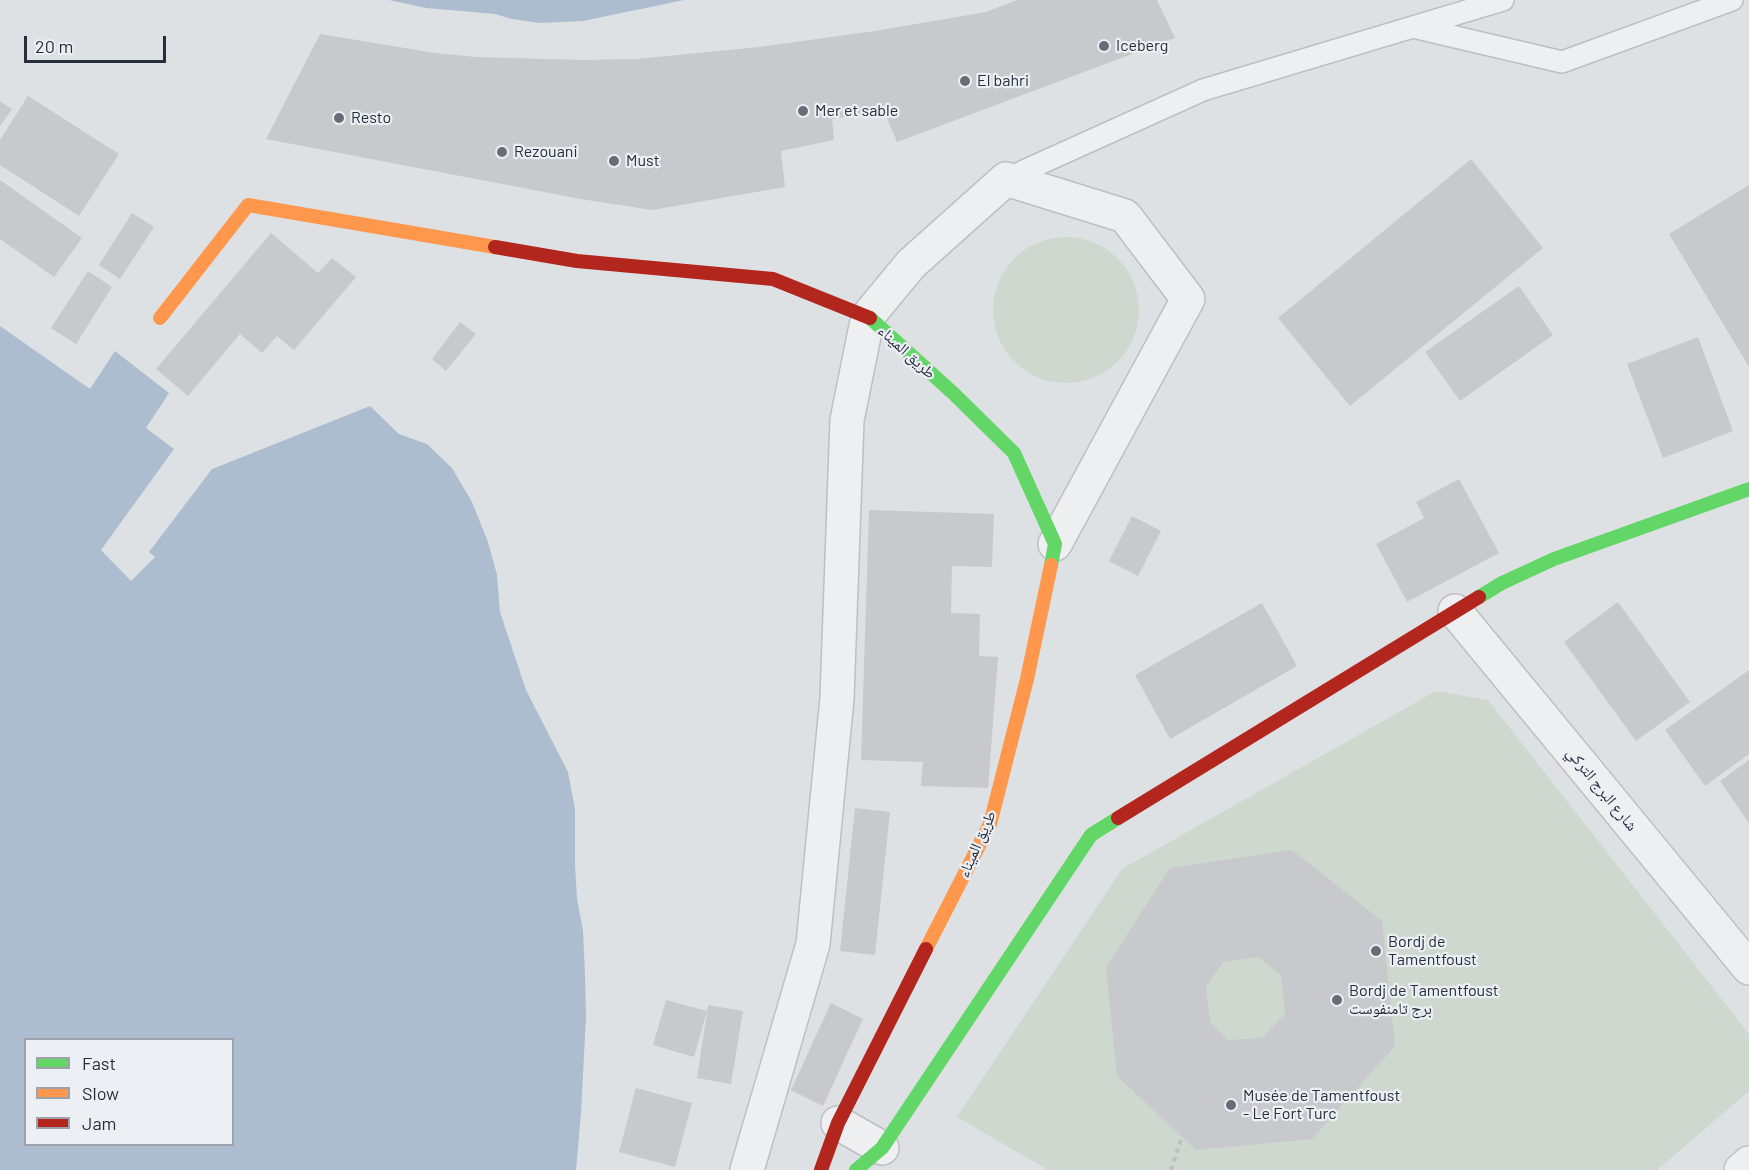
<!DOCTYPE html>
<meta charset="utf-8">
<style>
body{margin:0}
#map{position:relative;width:1749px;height:1170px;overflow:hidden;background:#dee1e4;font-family:Barlow,sans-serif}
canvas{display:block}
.legend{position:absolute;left:24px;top:1038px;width:210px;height:108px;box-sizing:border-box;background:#eceff4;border:2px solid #9da2aa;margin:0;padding:8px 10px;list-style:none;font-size:18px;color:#262e3c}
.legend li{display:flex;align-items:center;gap:12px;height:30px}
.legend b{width:30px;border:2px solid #9da2aa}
.scale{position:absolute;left:24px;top:36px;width:142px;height:27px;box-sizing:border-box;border:3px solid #262e3c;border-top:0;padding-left:8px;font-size:18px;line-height:21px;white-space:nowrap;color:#262e3c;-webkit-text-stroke:4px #eceff4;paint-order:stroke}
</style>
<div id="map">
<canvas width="1749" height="1170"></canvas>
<ul class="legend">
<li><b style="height:8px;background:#63d668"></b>Fast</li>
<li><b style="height:8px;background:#ff974d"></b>Slow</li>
<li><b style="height:8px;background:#b3261e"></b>Jam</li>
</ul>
<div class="scale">20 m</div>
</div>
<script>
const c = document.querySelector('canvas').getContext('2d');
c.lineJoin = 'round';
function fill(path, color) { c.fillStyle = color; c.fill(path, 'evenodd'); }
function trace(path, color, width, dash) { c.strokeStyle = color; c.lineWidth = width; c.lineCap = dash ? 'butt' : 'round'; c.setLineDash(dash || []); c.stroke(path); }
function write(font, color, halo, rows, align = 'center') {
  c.font = font + ' Barlow,"Noto Naskh Arabic",sans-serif'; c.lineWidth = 4.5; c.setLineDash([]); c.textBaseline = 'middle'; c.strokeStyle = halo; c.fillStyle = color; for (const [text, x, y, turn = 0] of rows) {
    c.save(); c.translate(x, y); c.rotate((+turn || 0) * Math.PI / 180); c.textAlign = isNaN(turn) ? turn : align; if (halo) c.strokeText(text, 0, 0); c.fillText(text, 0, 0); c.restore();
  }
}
fill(new Path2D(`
 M993 310a73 73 0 1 1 146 0a73 73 0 1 1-146 0Z
 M 1436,691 L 1488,700 L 1749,1034 L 1749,1091 L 1657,1170 L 1048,1170 L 957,1117 L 1122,869 Z`), '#cfd8cf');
fill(new Path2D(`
 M 389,0 L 684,0 L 583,21 L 540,23 L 512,19 L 495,14 L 426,8 Z
 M 0,326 L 90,389 L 115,351 L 169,393 L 146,428 L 174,449 L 101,550 L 131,581 L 155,557 L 149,552 L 212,469 L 370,406 L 399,434 L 427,444 L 452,468 L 472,502 L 488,542 L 497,575 L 500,612 L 526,690 L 568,772 L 575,809 L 575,865 L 577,898 L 583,931 L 585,975 L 586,1017 L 581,1114 L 576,1170 L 0,1170 ZM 26,1040 L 232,1040 L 232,1144 L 26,1144 Z`), '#acbdd0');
fill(new Path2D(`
 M 1017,0 L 1157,0 L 1175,38 L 897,142 L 884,111 L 832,119 L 834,140 L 781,151 L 785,187 L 652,210 L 581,199 L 266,139 L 320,34 L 435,53 L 476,57 L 583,60 L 636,59 L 759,47 L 875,31 L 986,12 Z
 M 28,96 L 119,154 L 79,216 L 0,165 L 0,140 Z
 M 0,101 L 12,109 L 0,126 Z
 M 1471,159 L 1543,248 L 1350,406 L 1278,318 Z
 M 0,180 L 82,238 L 54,277 L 0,239 Z
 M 1749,185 L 1749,367 L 1669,234 Z
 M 132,213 L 154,227 L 120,279 L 99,265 Z
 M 271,233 L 318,273 L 332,258 L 356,277 L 294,350 L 277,336 L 262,353 L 240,334 L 188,396 L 156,369 Z
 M 88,271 L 112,287 L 76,344 L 51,328 Z
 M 1519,286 L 1553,335 L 1460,401 L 1425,352 Z
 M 460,322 L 476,334 L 446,371 L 432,359 Z
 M 1698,337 L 1733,431 L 1663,458 L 1627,364 Z
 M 1459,479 L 1499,553 L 1407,602 L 1376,544 L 1424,518 L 1416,502 Z
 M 869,510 L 994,514 L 992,567 L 952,566 L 951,613 L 980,614 L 979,656 L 998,657 L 988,788 L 921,786 L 923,762 L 861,760 Z
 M 1132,516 L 1161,531 L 1138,576 L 1109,561 Z
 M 1618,602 L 1690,702 L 1636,741 L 1564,642 Z
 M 1262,603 L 1297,666 L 1170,739 L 1135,675 Z
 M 1749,670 L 1749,754 L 1705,786 L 1665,730 Z
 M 1749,760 L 1749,823 L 1720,781 Z
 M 855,808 L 890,812 L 875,955 L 840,951 Z
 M 1292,850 L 1382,921 L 1395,1046 L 1312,1139 L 1196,1150 L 1117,1076 L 1106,967 L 1170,868 ZM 1258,957 L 1281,975 L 1285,1014 L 1262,1038 L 1228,1040 L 1210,1022 L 1206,987 L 1223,962 Z
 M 666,1000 L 707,1011 L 694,1057 L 653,1045 Z
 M 831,1003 L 863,1019 L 823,1106 L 791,1090 Z
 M 708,1005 L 743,1011 L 731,1084 L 697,1078 Z
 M 636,1088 L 692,1103 L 675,1167 L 619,1152 Z`), '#c7c9cc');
const lane = new Path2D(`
 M 1413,27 L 1562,62 L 1732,0
 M 1006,179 L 1203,90 L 1503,0`);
const street = new Path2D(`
 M 1455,611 L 1749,968
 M 838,1123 L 882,1148
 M 747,1170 L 813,944 L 837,698 L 847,420 L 868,316 L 911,264 L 1006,179 L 1125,216 L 1188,299 L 1055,544
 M 1741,1170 L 1749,1163`);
trace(lane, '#bdbfc2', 24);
trace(street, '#bdbfc2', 36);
trace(new Path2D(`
 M 1171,1170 L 1182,1137`), '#bebfc4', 4, [4.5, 4.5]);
trace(lane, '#eeeff1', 21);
trace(street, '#eeeff1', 33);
trace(new Path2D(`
 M 870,318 L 953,393 L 1014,453 L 1055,544 L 1051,565
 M 1479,597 L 1502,583 L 1554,559 L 1749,489
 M 856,1170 L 882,1148 L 1091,835 L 1118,818`), '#63d668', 14);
trace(new Path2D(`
 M 160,318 L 248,205 L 495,247
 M 926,949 L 990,824 L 1027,679 L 1051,565`), '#ff974d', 14);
trace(new Path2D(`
 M 495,247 L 577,261 L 773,279 L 870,318
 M 1118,818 L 1479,597
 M 821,1170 L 838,1123 L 926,949`), '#b3261e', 14);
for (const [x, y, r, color] of [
 [1104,46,6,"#666d77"],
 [965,81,6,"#666d77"],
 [803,111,6,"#666d77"],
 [339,118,6,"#666d77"],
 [502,152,6,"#666d77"],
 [614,161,6,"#666d77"],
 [1376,951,6,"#666d77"],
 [1337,1000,6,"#666d77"],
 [1231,1105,6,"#666d77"]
]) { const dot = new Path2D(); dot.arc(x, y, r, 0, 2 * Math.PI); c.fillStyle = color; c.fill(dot); trace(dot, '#eceff4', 2); }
write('16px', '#262e3c', '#eceff4', [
 ["Iceberg",1116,46],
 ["El bahri",977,81],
 ["Mer et sable",815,111],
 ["Resto",351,118],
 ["Rezouani",514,152],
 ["Must",626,161],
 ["Bordj de",1388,942],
 ["Tamentfoust",1388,960],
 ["Bordj de Tamentfoust",1349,991],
 ["برج تامنفوست",1349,1009],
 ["Musée de Tamentfoust",1243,1096],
 ["- Le Fort Turc",1243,1114]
], 'left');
write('16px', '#262e3c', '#eceff4', [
 ["طريق الميناء",907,352,42],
 ["شارع البرج التركي",1602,789,51],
 ["طريق الميناء",977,844,-66]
]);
</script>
